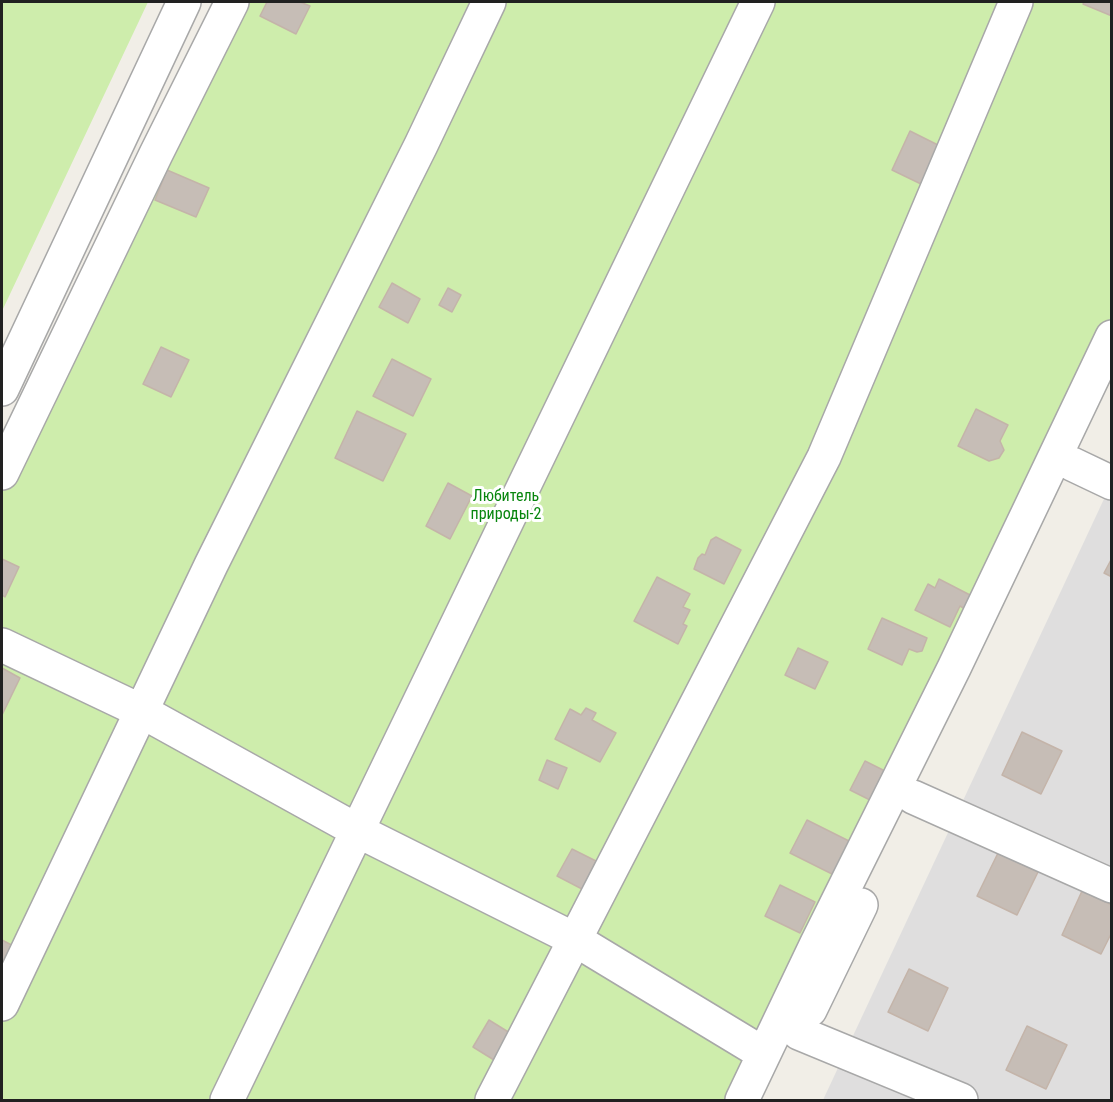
<!DOCTYPE html>
<meta charset="utf-8">
<style>
body{margin:0}
#map{position:relative;width:1113px;height:1102px;overflow:hidden;background:#f1eee7;font-family:"Roboto Condensed",sans-serif}
canvas{display:block}
.frame{position:absolute;inset:0;border:3px solid #212121;pointer-events:none}
</style>
<div id="map">
<canvas width="1113" height="1102"></canvas>
<div class="frame"></div>
</div>
<script>
const c = document.querySelector('canvas').getContext('2d');
c.lineJoin = 'round';
function fill(path, color) { c.fillStyle = color; c.fill(path, 'evenodd'); }
function trace(path, color, width, dash) { c.strokeStyle = color; c.lineWidth = width; c.lineCap = dash ? 'butt' : 'round'; c.setLineDash(dash || []); c.stroke(path); }
function write(font, color, halo, rows, align = 'center') {
  c.font = font + ' "Roboto Condensed",sans-serif'; c.lineWidth = 6; c.setLineDash([]); c.textBaseline = 'middle'; c.strokeStyle = halo; c.fillStyle = color; for (const [text, x, y, turn = 0] of rows) {
    c.save(); c.translate(x, y); c.rotate((+turn || 0) * Math.PI / 180); c.textAlign = isNaN(turn) ? turn : align; if (halo) c.strokeText(text, 0, 0); c.fillText(text, 0, 0); c.restore();
  }
}
fill(new Path2D(`
 M 1111,484 L 1111,1100 L 823,1100 Z`), '#dfdede');
fill(new Path2D(`
 M 2,2 L 148,2 L 2,311 Z
 M 216,2 L 1111,2 L 1111,355 L 754,1100 L 2,1100 L 2,445 Z`), '#ceedac');
const building = new Path2D(`
 M 267,2 L 300,2 L 310,6 L 296,34 L 260,16 Z
 M 1084,2 L 1112,2 L 1112,16 L 1083,4 Z
 M 910,131 L 940,146 L 921,184 L 892,170 Z
 M 167,170 L 209,188 L 196,217 L 155,200 Z
 M 392,283 L 420,299 L 408,323 L 379,307 Z
 M 448,288 L 461,295 L 452,312 L 439,305 Z
 M 161,347 L 189,360 L 171,397 L 143,384 Z
 M 392,359 L 431,379 L 413,416 L 373,396 Z
 M 976,409 L 1008,425 L 1000,441 L 1004,450 L 999,458 L 989,461 L 958,446 Z
 M 357,411 L 406,434 L 383,481 L 335,458 Z
 M 448,483 L 472,496 L 450,539 L 426,526 Z
 M 716,537 L 741,550 L 724,584 L 694,569 L 698,558 L 702,554 L 705,555 L 711,540 Z
 M 1112,558 L 1112,577 L 1104,573 Z
 M 2,559 L 19,567 L 5,597 L 2,595 Z
 M 657,577 L 690,594 L 683,607 L 690,610 L 683,624 L 687,626 L 678,644 L 634,621 Z
 M 939,579 L 972,596 L 965,609 L 960,606 L 950,627 L 915,610 L 928,584 L 935,588 Z
 M 882,618 L 927,638 L 922,651 L 917,652 L 909,649 L 902,665 L 868,649 Z
 M 798,648 L 828,662 L 815,689 L 785,675 Z
 M 2,668 L 20,678 L 2,715 Z
 M 586,708 L 596,713 L 592,720 L 616,733 L 600,762 L 555,739 L 570,709 L 581,715 Z
 M 1022,732 L 1062,751 L 1041,794 L 1002,775 Z
 M 547,760 L 567,768 L 558,789 L 539,780 Z
 M 865,761 L 895,776 L 880,805 L 850,790 Z
 M 807,820 L 853,843 L 836,876 L 790,853 Z
 M 572,849 L 596,861 L 582,889 L 557,876 Z
 M 998,853 L 1038,872 L 1017,915 L 977,896 Z
 M 780,885 L 815,902 L 800,933 L 765,916 Z
 M 1082,891 L 1112,905 L 1112,932 L 1101,954 L 1062,935 Z
 M 2,940 L 25,952 L 15,970 L 2,963 Z
 M 909,969 L 948,988 L 928,1031 L 888,1012 Z
 M 489,1020 L 510,1033 L 494,1060 L 473,1047 Z
 M 1027,1026 L 1067,1045 L 1046,1089 L 1006,1070 Z`);
fill(building, '#c6bdb6');
trace(building, '#c4b4a9', 1.5);
const minor = new Path2D(`
 M 2,389 L 184,2
 M 1072,464 L 1112,483
 M 2,473 L 156,154 L 232,2
 M 2,645 L 141,711 L 358,831 L 574,939 L 764,1054
 M 913,797 L 1112,886
 M 2,1004 L 211,565 L 421,145 L 489,2
 M 810,1010 L 861,905
 M 799,1033 L 961,1100
 M 227,1100 L 758,2
 M 492,1100 L 824,457 L 1016,2
 M 742,1100 L 817,943 L 954,668 L 1112,337`);
trace(minor, '#a8a8a8', 36);
trace(minor, '#fff', 33);
write('16px', '#08860e', '#fff', [
 ["Любитель",506,497],
 ["природы-2",506,515]
]);
</script>
